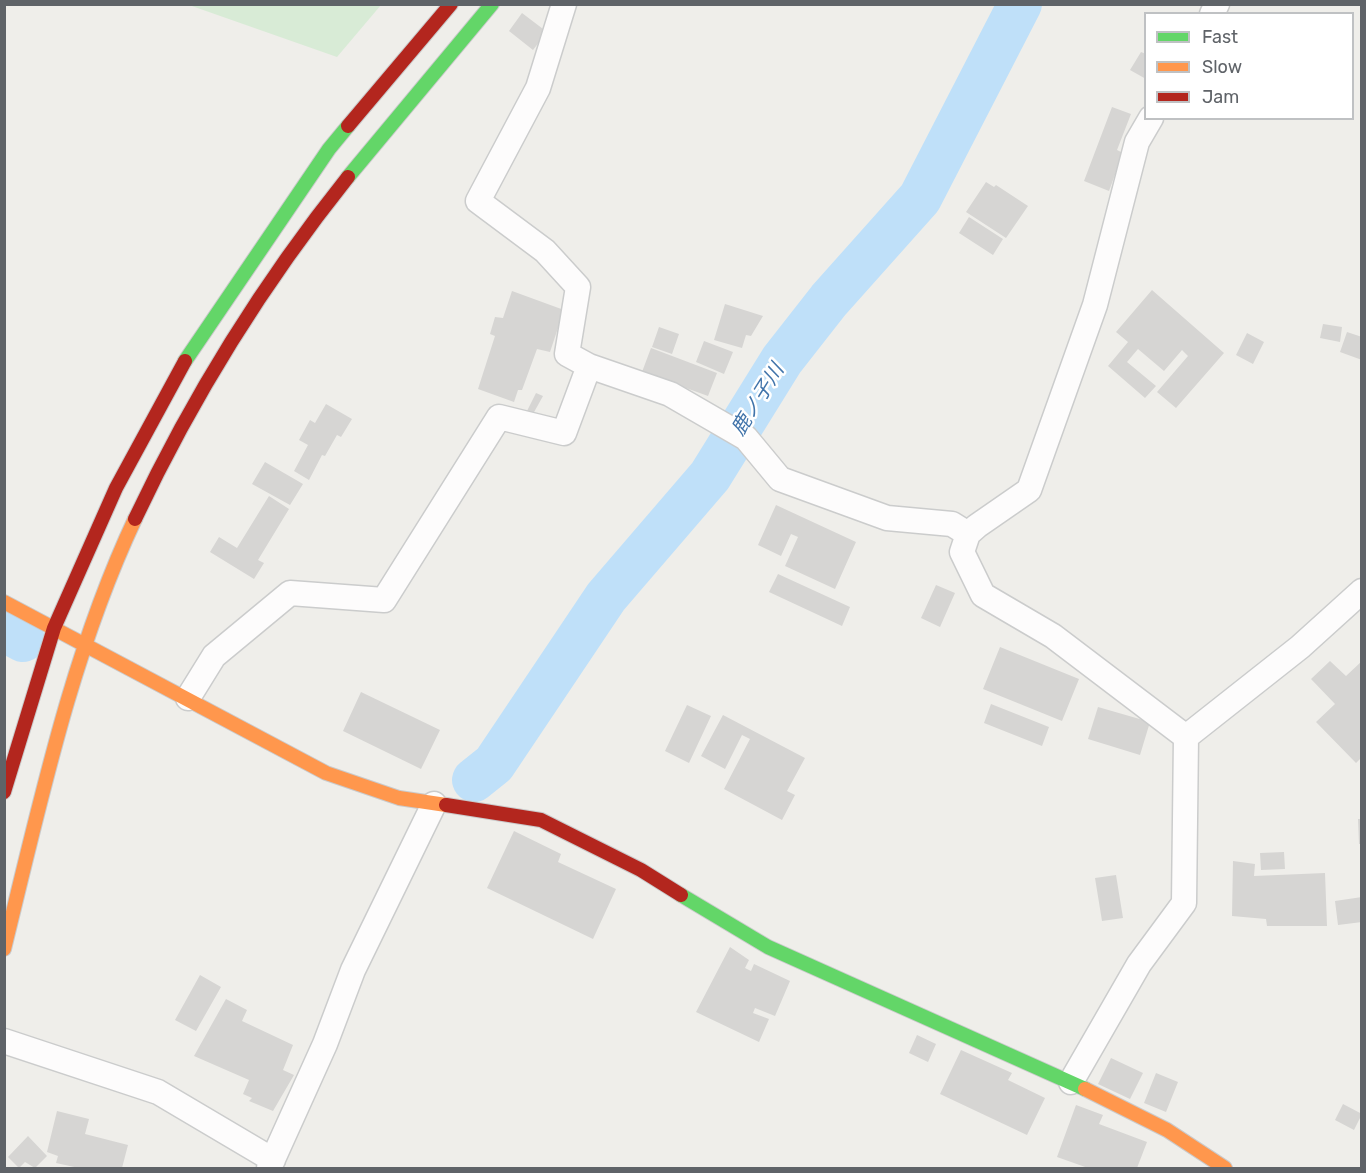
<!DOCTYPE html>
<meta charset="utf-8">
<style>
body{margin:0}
#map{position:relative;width:1366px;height:1173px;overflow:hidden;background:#efeeea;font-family:Rubik,sans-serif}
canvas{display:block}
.frame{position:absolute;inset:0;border:6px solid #5f6368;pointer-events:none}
.legend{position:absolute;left:1144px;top:12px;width:210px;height:108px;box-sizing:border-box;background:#fff;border:2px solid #bfc1c3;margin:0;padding:8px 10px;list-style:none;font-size:18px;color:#5f6368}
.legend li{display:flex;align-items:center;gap:12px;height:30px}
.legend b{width:30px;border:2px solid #bfc1c3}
</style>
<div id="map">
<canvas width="1366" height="1173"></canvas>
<div class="frame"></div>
<ul class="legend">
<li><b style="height:8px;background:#63d668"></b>Fast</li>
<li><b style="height:8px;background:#ff974d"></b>Slow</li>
<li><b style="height:8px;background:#b3261e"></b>Jam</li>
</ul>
</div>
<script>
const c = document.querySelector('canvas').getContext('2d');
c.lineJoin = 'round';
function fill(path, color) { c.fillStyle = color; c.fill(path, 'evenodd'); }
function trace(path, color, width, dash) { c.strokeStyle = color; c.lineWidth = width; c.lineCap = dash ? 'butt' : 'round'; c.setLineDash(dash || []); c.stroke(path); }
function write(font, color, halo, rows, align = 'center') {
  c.font = font + ' Rubik,"Noto Sans JP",sans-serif'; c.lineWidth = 5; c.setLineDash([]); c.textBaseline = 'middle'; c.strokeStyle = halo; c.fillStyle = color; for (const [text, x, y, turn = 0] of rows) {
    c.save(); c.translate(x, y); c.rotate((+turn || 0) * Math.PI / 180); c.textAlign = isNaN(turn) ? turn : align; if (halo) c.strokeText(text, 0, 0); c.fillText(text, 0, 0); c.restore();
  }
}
fill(new Path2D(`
 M 189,5 L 381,5 L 337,57 Z`), '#d8ebd6');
trace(new Path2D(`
 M 4,630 L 23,640
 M 474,780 L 494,764 L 606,597 L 710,476 L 782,360 L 829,300 L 920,198 L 1020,4`), '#bfe0f9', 44);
fill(new Path2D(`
 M 522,13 L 547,32 L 533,50 L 509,31 Z
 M 1141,52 L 1146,54 L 1146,79 L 1130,70 Z
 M 1112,107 L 1131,114 L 1117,150 L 1123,153 L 1109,191 L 1084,181 Z
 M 986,182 L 994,187 L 996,185 L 1028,206 L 1006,238 L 966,212 Z
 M 969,217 L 1003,239 L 993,255 L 959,233 Z
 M 1152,290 L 1224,353 L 1176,408 L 1157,392 L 1188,356 L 1182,350 L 1164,371 L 1138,349 L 1127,362 L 1156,386 L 1145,398 L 1108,366 L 1128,342 L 1116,332 Z
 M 512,291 L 564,310 L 550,352 L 537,349 L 522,390 L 518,390 L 514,402 L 478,389 L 495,336 L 490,334 L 495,317 L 503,318 Z
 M 725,304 L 763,316 L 751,336 L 746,335 L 742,348 L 714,340 Z
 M 1323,324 L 1342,327 L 1340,342 L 1320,338 Z
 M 659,327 L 679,334 L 672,354 L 652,347 Z
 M 1347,332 L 1362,337 L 1362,360 L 1340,352 Z
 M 1247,333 L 1264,342 L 1253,364 L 1236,355 Z
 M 704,341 L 733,352 L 724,374 L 696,362 Z
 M 651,348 L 717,373 L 708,396 L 642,372 Z
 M 536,393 L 543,396 L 533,414 L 527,411 Z
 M 326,404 L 352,419 L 341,437 L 337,435 L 325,456 L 322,455 L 309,480 L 294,471 L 308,445 L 299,440 L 310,420 L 315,423 Z
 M 265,462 L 303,484 L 290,505 L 252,484 Z
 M 269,496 L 289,509 L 258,560 L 264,563 L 254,579 L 210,552 L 219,537 L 237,548 Z
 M 776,505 L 856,542 L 835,589 L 785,566 L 798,537 L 791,534 L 781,556 L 758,545 Z
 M 778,574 L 850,607 L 842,626 L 769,592 Z
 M 936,585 L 955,593 L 940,627 L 921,618 Z
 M 1000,647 L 1079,679 L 1062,721 L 983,689 Z
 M 1330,661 L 1346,676 L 1362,661 L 1362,757 L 1356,763 L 1316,722 L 1335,704 L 1311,679 Z
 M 361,692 L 440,730 L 421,769 L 343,731 Z
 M 991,704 L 1049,727 L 1042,746 L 984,723 Z
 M 687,705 L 711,716 L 689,763 L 665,751 Z
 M 1098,707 L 1150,722 L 1140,755 L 1088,739 Z
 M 723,715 L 805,758 L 787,791 L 795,795 L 782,820 L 724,789 L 750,739 L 742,735 L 725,769 L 701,756 Z
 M 1358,819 L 1362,819 L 1362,844 L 1359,844 Z
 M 514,831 L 561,854 L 558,862 L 616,889 L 593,939 L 487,888 Z
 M 1284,852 L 1285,869 L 1261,870 L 1260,853 Z
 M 1233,861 L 1255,864 L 1254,876 L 1325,873 L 1327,926 L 1267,926 L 1266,919 L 1232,916 Z
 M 1116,875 L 1123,918 L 1102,921 L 1095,878 Z
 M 1362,897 L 1362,922 L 1338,925 L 1335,901 Z
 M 730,947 L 749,960 L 745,968 L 751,971 L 754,964 L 790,981 L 775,1016 L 755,1008 L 753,1013 L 769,1019 L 759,1042 L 696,1012 Z
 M 200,975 L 221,987 L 196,1031 L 175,1020 Z
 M 226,999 L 247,1010 L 242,1021 L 293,1045 L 283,1070 L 294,1075 L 273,1111 L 249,1101 L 252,1098 L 243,1094 L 249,1080 L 194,1056 Z
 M 917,1035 L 936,1044 L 928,1062 L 909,1053 Z
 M 961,1050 L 1012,1073 L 1008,1080 L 1045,1098 L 1027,1135 L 940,1094 Z
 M 1111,1058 L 1143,1073 L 1130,1099 L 1098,1084 Z
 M 1156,1073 L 1178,1082 L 1166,1112 L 1144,1103 Z
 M 1343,1104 L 1362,1114 L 1354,1130 L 1335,1120 Z
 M 1076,1105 L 1103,1115 L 1099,1124 L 1147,1142 L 1137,1168 L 1088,1168 L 1057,1157 Z
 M 57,1111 L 89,1119 L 85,1134 L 128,1145 L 122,1168 L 79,1168 L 56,1163 L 58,1156 L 47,1152 Z
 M 28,1136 L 47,1156 L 35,1168 L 25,1162 L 19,1168 L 8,1157 Z`), '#d6d5d3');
const street = new Path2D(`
 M 564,4 L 538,88 L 478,201 L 545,251 L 578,287 L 567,354 L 589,366 L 670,394 L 746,438 L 780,479 L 887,518 L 952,524 L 968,534
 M 1212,14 L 1217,4
 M 1151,118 L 1137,142 L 1095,305 L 1029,490 L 977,526 L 968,534 L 962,552 L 983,595 L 1053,636 L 1186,737
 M 188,698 L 214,656 L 290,593 L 384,600 L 499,417 L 564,433 L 589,366
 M 4,1041 L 158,1092 L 273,1160
 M 1071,1082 L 1139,964 L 1184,903 L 1186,737 L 1300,647 L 1362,591
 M 269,1168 L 325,1044 L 353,970 L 434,804`);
const fast = new Path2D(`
 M 348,177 L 492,4
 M 185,361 L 329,149 L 348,126
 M 681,895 L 768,947 L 1085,1089`);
const slow = new Path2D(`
 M 4,602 L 326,773 L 399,798 L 446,805
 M 4,949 C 40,804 71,655 135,519
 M 1085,1089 L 1167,1130 L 1225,1168`);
const jam = new Path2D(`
 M 348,126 L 451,4
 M 135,519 C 192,398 264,282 348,177
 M 4,792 L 54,628 L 116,488 L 185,361
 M 446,805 L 541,820 L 641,870 L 681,895`);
trace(street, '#cbcccc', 27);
trace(fast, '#cacacb', 16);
trace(slow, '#cacacb', 16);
trace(jam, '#cacacb', 16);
trace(street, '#fdfcfc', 24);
trace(fast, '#63d668', 14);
trace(slow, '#ff974d', 14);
trace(jam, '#b3261e', 14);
write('italic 20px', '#4174aa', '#fff', [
 ["鹿ノ子川",758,400,-58]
]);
</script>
